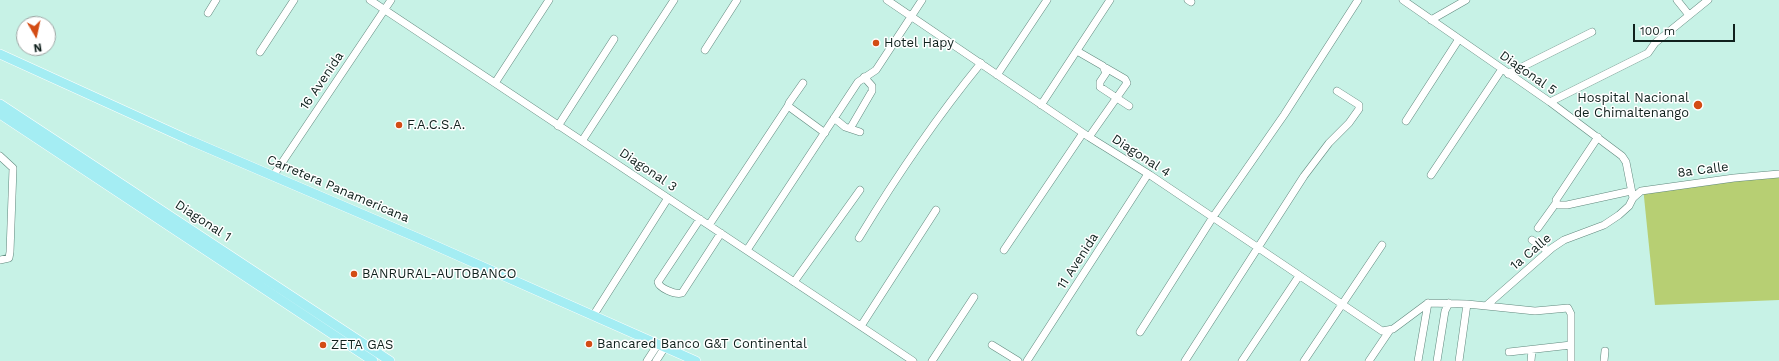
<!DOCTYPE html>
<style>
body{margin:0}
#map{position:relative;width:1779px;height:361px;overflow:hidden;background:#c7f2e6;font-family:"Work Sans",sans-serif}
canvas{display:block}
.north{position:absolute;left:16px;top:16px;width:40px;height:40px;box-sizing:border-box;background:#fff;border:1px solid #9fa6a5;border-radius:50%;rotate:171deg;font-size:11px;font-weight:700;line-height:16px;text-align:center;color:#10211d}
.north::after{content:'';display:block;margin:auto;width:14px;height:18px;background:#d34c14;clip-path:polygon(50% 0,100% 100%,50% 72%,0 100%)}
.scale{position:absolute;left:1633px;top:24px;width:102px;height:18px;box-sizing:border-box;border:2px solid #10211d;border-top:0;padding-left:5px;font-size:12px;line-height:14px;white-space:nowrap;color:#10211d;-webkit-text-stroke:3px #fff;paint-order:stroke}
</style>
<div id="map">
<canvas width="1779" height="361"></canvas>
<div class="north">N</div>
<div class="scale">100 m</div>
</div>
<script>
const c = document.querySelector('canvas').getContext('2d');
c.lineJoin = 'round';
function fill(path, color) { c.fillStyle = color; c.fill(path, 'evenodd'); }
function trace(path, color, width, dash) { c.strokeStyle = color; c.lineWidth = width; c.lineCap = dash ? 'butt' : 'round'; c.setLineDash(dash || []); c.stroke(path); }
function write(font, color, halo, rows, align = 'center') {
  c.font = font + ' "Work Sans",sans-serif'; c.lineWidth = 3; c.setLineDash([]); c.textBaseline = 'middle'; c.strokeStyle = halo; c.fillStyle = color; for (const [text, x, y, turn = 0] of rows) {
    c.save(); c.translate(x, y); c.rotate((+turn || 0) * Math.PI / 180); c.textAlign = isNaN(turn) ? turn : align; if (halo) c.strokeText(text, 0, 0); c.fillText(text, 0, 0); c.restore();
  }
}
fill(new Path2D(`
 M 1779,174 L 1779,300 L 1655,305 L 1643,187 Z`), '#b7cf73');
const minor = new Path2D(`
 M 370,0 L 913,361
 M 887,0 L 1089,137 L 1150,175 L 1382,331 L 1393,329 L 1428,303
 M 1188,0 L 1191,2
 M 1403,0 L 1550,102 L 1622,156 L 1626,162 L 1633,198
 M 1677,0 L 1689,15
 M 208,13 L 216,0
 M 1431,20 L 1466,0
 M 705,50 L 737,0
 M 1077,51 L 1103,66 L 1106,73 L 1100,82 L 1100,87 L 1129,106
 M 260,52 L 294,0
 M 1508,74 L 1592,32
 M 997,75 L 1047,0
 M 495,83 L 549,0
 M 803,83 L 789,103 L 788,106 L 825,133
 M 1550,102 L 1648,53 L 1655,43 L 1708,0
 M 1041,105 L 1110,0
 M 834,118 L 845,127 L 860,132
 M 1406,121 L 1459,39
 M 558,126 L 614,39
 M 851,127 L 872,91 L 872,86 L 864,77
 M 1089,137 L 1127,83 L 1125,79 L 1106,68
 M 1598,137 L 1556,200 L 1556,203 L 1559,205 L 1567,205 L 1631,191
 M 582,141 L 674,0
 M 0,156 L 13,168 L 10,252 L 9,258 L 0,260
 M 1431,175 L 1502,69
 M 273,176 L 391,0
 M 700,219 L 658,282 C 659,288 675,295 682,293 L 721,233
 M 709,225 L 788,106
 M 1538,228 L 1556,203
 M 859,238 C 896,177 936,118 981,63
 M 1532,240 L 1548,251
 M 747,250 L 858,82 L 876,70 L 922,0
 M 1004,250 L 1083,133
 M 794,282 L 860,190
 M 1428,303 L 1467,304 L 1535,311 L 1568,308 L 1571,314 L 1571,361
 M 1487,305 L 1552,248 L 1564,240 L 1604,225 L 1619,215 L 1629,206 L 1633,198 L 1641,191 L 1734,178 L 1779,174
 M 593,316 L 668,198
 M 861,326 L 936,210
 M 1140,332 L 1213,217 L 1284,115 L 1358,0
 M 992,345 L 1018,361
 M 1509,352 L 1571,345
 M 647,361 L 658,344
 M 656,361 L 665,347
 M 932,361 L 974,297
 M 1027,361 L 1148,174
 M 1185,361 L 1304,176 L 1329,143 L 1349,123 L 1359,109 L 1359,105 L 1337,91
 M 1242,361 L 1299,276
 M 1304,361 L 1382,245
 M 1369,361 L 1390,330
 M 1418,361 L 1428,303
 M 1437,361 L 1445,311 L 1449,303
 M 1459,361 L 1467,304
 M 1531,361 L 1532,350
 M 1604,361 L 1605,351`);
const major = new Path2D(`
 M 0,54 L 189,140 L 418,238 L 696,361
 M 0,104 L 390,361
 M 0,114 L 373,361`);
trace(minor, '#60887d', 8);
trace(major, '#fff', 10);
trace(minor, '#fff', 7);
trace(major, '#a4edf3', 9);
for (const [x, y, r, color] of [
 [876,43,4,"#d34c14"],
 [1698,105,5,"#d34c14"],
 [399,125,4,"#d34c14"],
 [354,274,4,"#d34c14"],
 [589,344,4,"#d34c14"],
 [323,345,4,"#d34c14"]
]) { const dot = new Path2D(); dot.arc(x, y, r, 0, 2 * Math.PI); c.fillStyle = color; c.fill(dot); trace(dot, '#fff', 1.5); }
write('13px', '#10211d', '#fff', [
 ["Hotel Hapy",884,43],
 ["Hospital Nacional",1689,98,"right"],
 ["de Chimaltenango",1689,113,"right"],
 ["F.A.C.S.A.",407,125],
 ["BANRURAL-AUTOBANCO",362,274],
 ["Bancared Banco G&T Continental",597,344],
 ["ZETA GAS",331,345]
], 'left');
write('13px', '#10211d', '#fff', [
 ["Diagonal 5",1528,73,35],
 ["16 Avenida",322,81,-56],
 ["Diagonal 4",1141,156,33],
 ["Diagonal 3",648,170,34],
 ["8a Calle",1703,170,-7],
 ["Carretera Panamericana",338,189,23],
 ["Diagonal 1",203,221,33],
 ["1a Calle",1531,252,-40],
 ["11 Avenida",1078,261,-57]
]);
</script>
